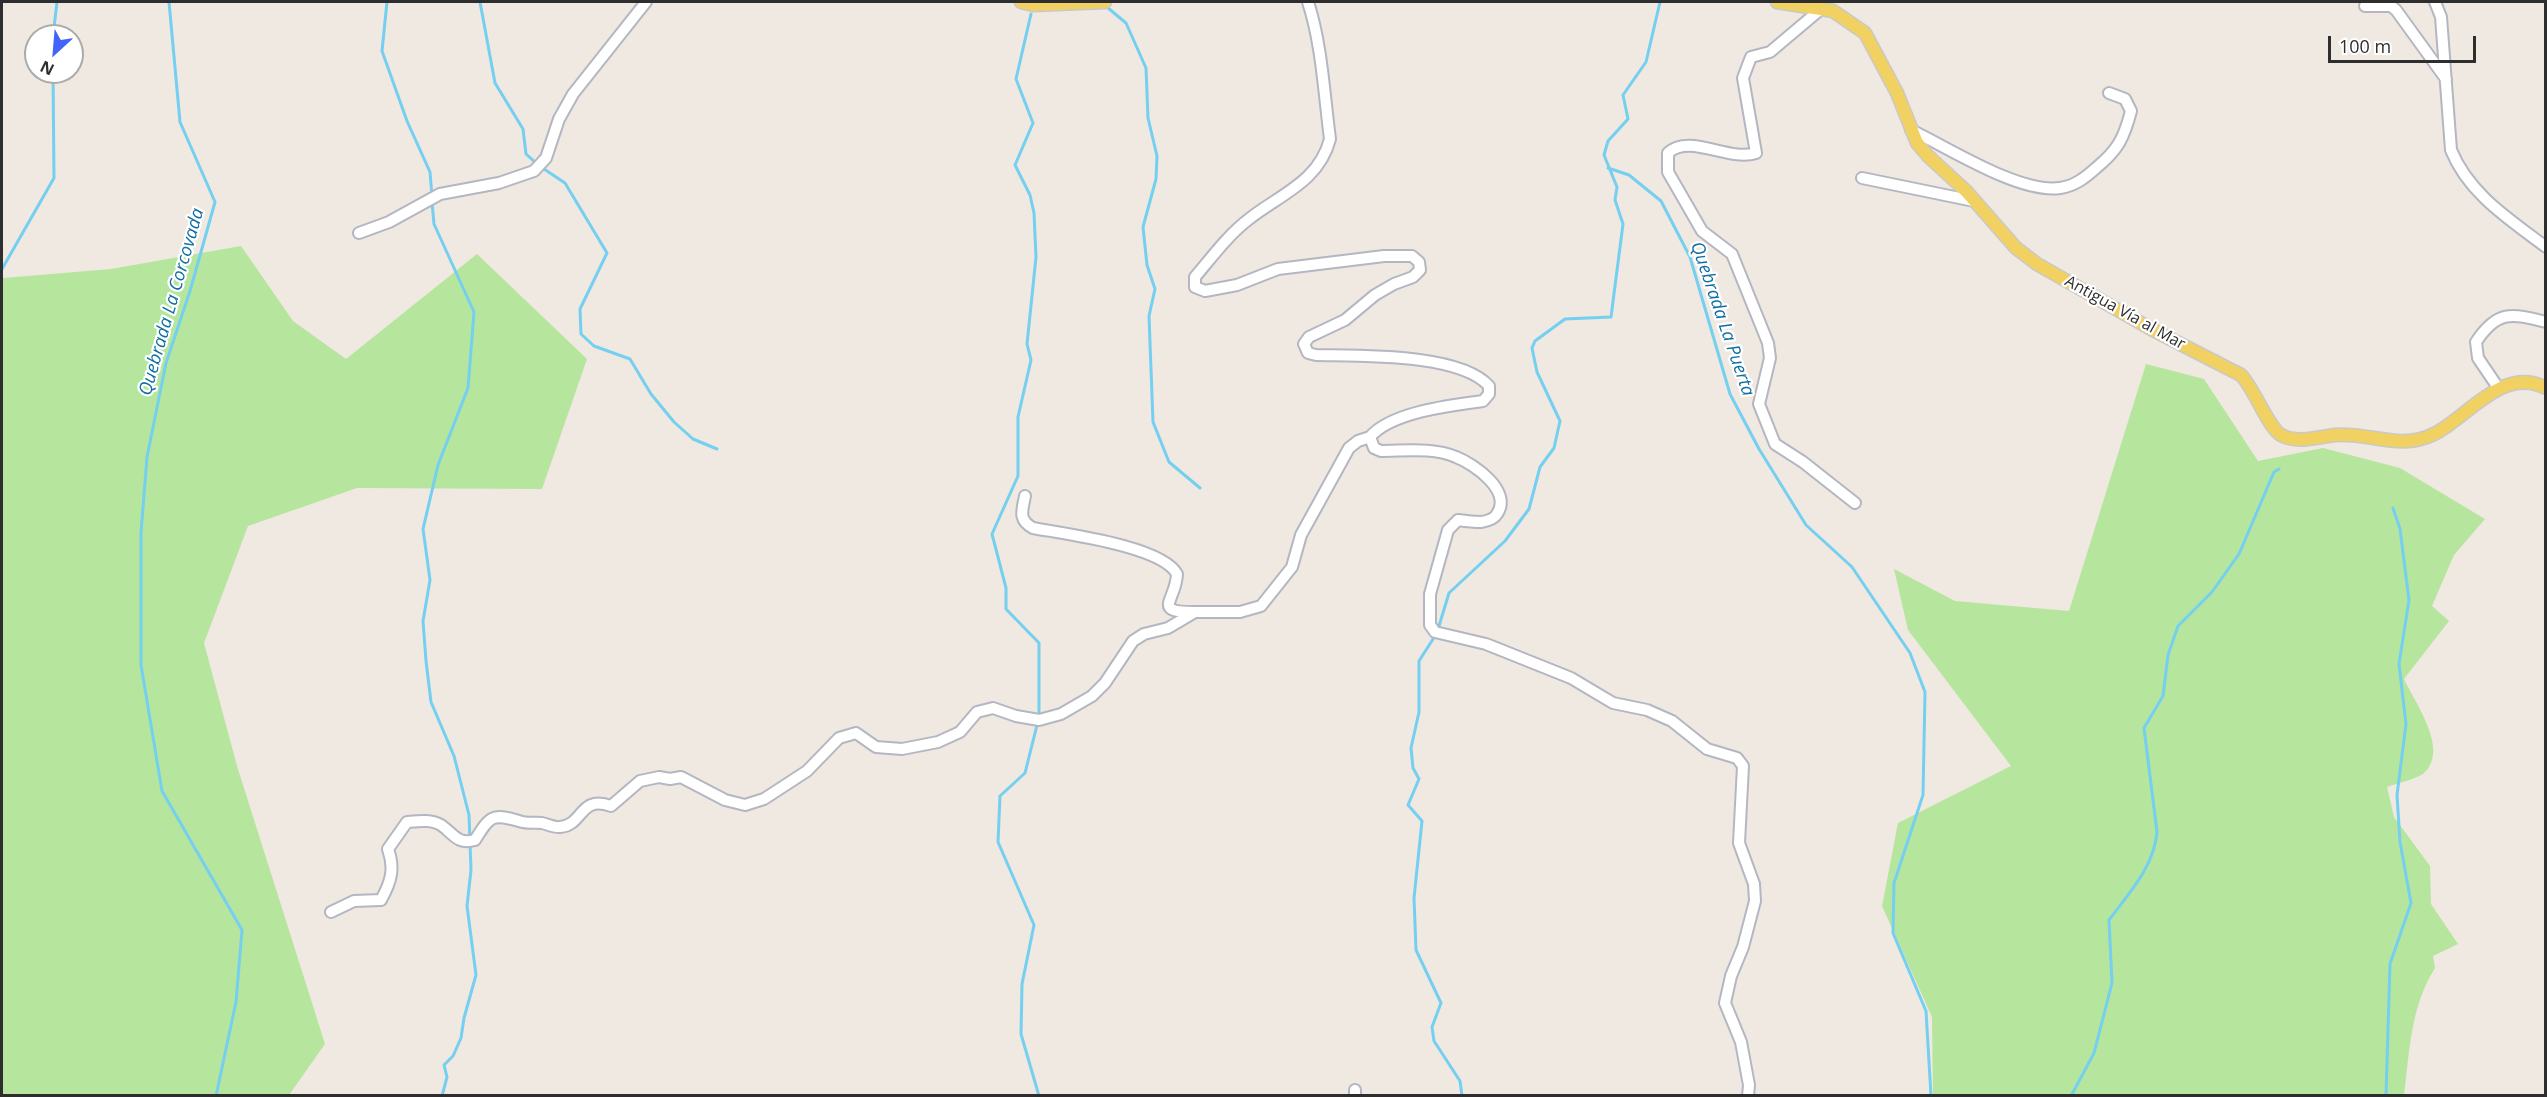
<!DOCTYPE html>
<meta charset="utf-8">
<style>
body{margin:0}
#map{position:relative;width:2547px;height:1097px;overflow:hidden;background:#efe9e1;font-family:"Open Sans",sans-serif}
canvas{display:block}
.frame{position:absolute;inset:0;border:3px solid #2e2e2e;pointer-events:none}
.north{position:absolute;left:24px;top:24px;width:60px;height:60px;box-sizing:border-box;background:#fff;border:2px solid #ababab;border-radius:50%;rotate:206deg;font-size:16px;font-weight:700;line-height:24px;text-align:center;color:#2e2e2e}
.north::after{content:'';display:block;margin:auto;width:21px;height:27px;background:#4264fb;clip-path:polygon(50% 0,100% 100%,50% 72%,0 100%)}
.scale{position:absolute;left:2328px;top:36px;width:148px;height:27px;box-sizing:border-box;border:3px solid #2e2e2e;border-top:0;padding-left:8px;font-size:18px;line-height:21px;white-space:nowrap;color:#2e2e2e;-webkit-text-stroke:4px #fff;paint-order:stroke}
</style>
<div id="map">
<canvas width="2547" height="1097"></canvas>
<div class="frame"></div>
<div class="north">N</div>
<div class="scale">100 m</div>
</div>
<script>
const c = document.querySelector('canvas').getContext('2d');
c.lineJoin = 'round';
function fill(path, color) { c.fillStyle = color; c.fill(path, 'evenodd'); }
function trace(path, color, width, dash) { c.strokeStyle = color; c.lineWidth = width; c.lineCap = dash ? 'butt' : 'round'; c.setLineDash(dash || []); c.stroke(path); }
function write(font, color, halo, rows, align = 'center') {
  c.font = font + ' "Open Sans",sans-serif'; c.lineWidth = 4.5; c.setLineDash([]); c.textBaseline = 'middle'; c.strokeStyle = halo; c.fillStyle = color; for (const [text, x, y, turn = 0] of rows) {
    c.save(); c.translate(x, y); c.rotate((+turn || 0) * Math.PI / 180); c.textAlign = isNaN(turn) ? turn : align; if (halo) c.strokeText(text, 0, 0); c.fillText(text, 0, 0); c.restore();
  }
}
fill(new Path2D(`
 M 241,246 L 293,321 L 346,359 L 477,254 L 587,359 L 542,489 L 357,488 L 248,526 L 204,643 L 237,766 L 325,1044 L 289,1095 L 2,1095 L 2,281 L 3,278 L 111,269 Z
 M 2146,364 L 2204,379 L 2258,461 L 2323,448 L 2400,468 L 2485,519 L 2454,555 L 2432,606 L 2449,621 L 2404,679 C 2415,703 2451,751 2423,774 C 2414,780 2397,783 2387,787 L 2394,817 L 2430,866 L 2431,904 L 2458,944 L 2433,956 L 2435,968 C 2410,1008 2410,1050 2404,1095 L 1933,1095 L 1932,1017 L 1882,906 L 1898,823 L 2011,766 L 1908,630 L 1894,569 L 1955,601 L 2069,611 Z`), '#b6e59e');
trace(new Path2D(`
 M 169,2 L 180,122 L 215,202 L 190,291 L 166,363 L 147,457 L 141,533 L 141,665 L 162,791 L 242,930 L 236,1002 L 216,1096
 M 387,2 L 382,51 L 407,121 L 430,172 L 432,196
 M 480,2 L 495,83 L 523,129 L 526,154 L 536,163
 M 1108,8 L 1126,23 L 1146,68 L 1148,118 L 1157,156 L 1156,179 L 1143,227 L 1147,265 L 1155,289 L 1149,316 L 1153,422 L 1169,462 L 1200,488
 M 1031,14 L 1016,79 L 1033,123 L 1015,165 L 1030,195 L 1034,213 L 1036,257 L 1027,344 L 1031,360 L 1018,417 L 1018,476 L 992,534 L 1006,588 L 1006,609 L 1039,643 L 1039,716
 M 53,36 L 57,2
 M 541,167 L 565,183 L 607,253 L 580,309 L 581,334 L 594,346 L 630,359 L 651,394 L 674,422 L 693,439 L 717,449
 M 1608,168 L 1629,175 L 1661,201 L 1690,257 L 1730,394 L 1759,449 L 1806,525 L 1852,567 L 1910,653 L 1925,692 L 1923,795 L 1894,883 L 1893,933 L 1926,1011 L 1931,1096
 M 432,202 L 434,224 L 474,312 L 468,388 L 438,465 L 423,529 L 430,580 L 423,621 L 426,661 L 431,702 L 454,756 L 469,815 L 471,870 L 467,906 L 476,975 L 464,1018 L 461,1038 L 453,1056 L 444,1065 L 447,1077 L 442,1096
 M 2,269 L 54,178 L 53,72
 M 1439,626 L 1449,593 L 1505,541 L 1529,509 L 1540,467 L 1554,448 L 1560,421 L 1537,372 L 1532,348 L 1535,341 L 1565,319 L 1611,317 L 1623,224 L 1615,200 L 1617,187 L 1604,155 L 1608,141 L 1628,119 L 1623,95 L 1646,62 L 1660,2
 M 1435,636 L 1419,661 L 1419,712 L 1411,748 L 1413,768 L 1419,779 L 1408,805 L 1422,821 L 1414,898 L 1416,950 L 1441,1003 L 1432,1027 L 1434,1041 L 1460,1081 L 1462,1096
 M 1037,725 L 1025,773 L 1000,796 L 998,842 L 1034,925 L 1022,984 L 1021,1034 L 1039,1096
 M 2071,1096 L 2094,1053 L 2112,983 L 2109,920 C 2129,893 2154,867 2157,832 L 2144,728 L 2163,696 L 2168,655 L 2178,626 L 2212,592 L 2239,554 L 2274,472 L 2279,469
 M 2386,1096 L 2390,964 L 2411,903 L 2400,842 L 2397,795 L 2406,724 L 2399,664 L 2409,600 L 2400,529 L 2393,508`), '#75cff0', 3);
const minor = new Path2D(`
 M 1308,2 C 1322,45 1324,94 1330,139 C 1319,182 1279,195 1249,219 C 1228,235 1212,257 1195,277 L 1195,287 L 1205,291 L 1237,285 L 1278,269 L 1384,256 L 1412,256 L 1419,262 L 1420,270 L 1413,277 L 1394,284 L 1375,295 L 1345,320 L 1309,337 L 1304,344 L 1308,353 L 1316,355 C 1359,356 1460,353 1489,386 L 1489,394 L 1483,401 C 1452,405 1391,412 1370,437 L 1374,448 L 1381,451 C 1405,451 1433,447 1456,457 C 1474,464 1513,491 1497,514 C 1494,519 1488,521 1481,522 C 1474,522 1465,521 1458,520 L 1448,530 L 1430,594 L 1430,625 L 1435,632 L 1486,644 L 1571,678 L 1613,703 L 1647,710 L 1672,721 L 1707,749 L 1737,758 L 1743,766 L 1739,843 L 1754,884 L 1755,901 L 1743,947 L 1731,976 L 1725,1003 L 1741,1042 L 1749,1085 L 1748,1096
 M 2435,2 L 2441,17 L 2451,150 C 2469,194 2509,219 2546,247
 M 2365,6 L 2391,6 L 2396,10 L 2446,79
 M 1821,9 L 1770,52 L 1751,57 L 1743,78 L 1756,153 C 1729,162 1690,133 1668,153 L 1668,172 L 1702,231 L 1732,254 L 1768,343 L 1770,358 L 1759,404 L 1775,444 L 1803,462 L 1855,503
 M 1911,130 C 1949,148 2020,194 2060,188 C 2075,186 2086,177 2096,168 C 2118,150 2124,138 2131,111 L 2125,99 L 2109,93
 M 1862,178 L 1974,201
 M 359,233 L 389,222 L 440,194 L 499,183 L 534,171 L 546,158 L 559,119 L 573,94 L 646,2
 M 2499,389 L 2478,358 L 2476,342 C 2497,310 2511,313 2546,322
 M 1025,496 C 1022,511 1018,520 1033,528 C 1065,534 1162,546 1177,574 C 1176,601 1151,612 1194,612
 M 331,912 L 354,901 L 381,900 C 391,882 395,869 388,849 L 407,822 C 418,821 431,819 441,825 C 454,834 457,845 475,840 C 490,816 492,813 519,821 C 526,824 534,822 542,823 C 547,824 555,828 560,827 C 584,825 579,795 611,806 L 640,781 L 659,777 L 670,779 L 681,777 L 725,800 L 745,805 L 764,799 L 807,771 L 839,738 L 856,733 L 876,747 L 902,749 L 938,742 L 960,732 L 977,712 L 993,708 L 1016,716 L 1039,720 L 1061,714 L 1092,696 L 1105,683 L 1133,641 L 1144,634 L 1168,628 L 1195,612 L 1240,612 L 1261,606 L 1292,567 L 1301,535 L 1349,448 L 1358,441 L 1370,437
 M 1355,1090 L 1355,1096`);
const major = new Path2D(`
 M 1021,2 L 1033,5 L 1105,2
 M 1777,2 L 1833,11 L 1865,33 L 1897,93 L 1917,143 L 1928,156 L 1966,191 L 2016,248 L 2037,264 L 2153,330 L 2241,375 C 2255,390 2268,427 2281,435 C 2297,444 2319,437 2335,435 C 2370,432 2400,451 2434,434 C 2467,418 2503,365 2546,388`);
trace(minor, '#b4b7c1', 14);
trace(major, '#c9c9c9', 15);
trace(minor, '#fff', 10);
trace(major, '#f2d163', 12);
write('16px', '#2e2e2e', '#fff', [
 ["Antigua Vía al Mar",2125,313,29]
]);
write('italic 18px', '#0d6fa3', '#fff', [
 ["Quebrada La Corcovada",172,302,-74],
 ["Quebrada La Puerta",1722,319,71]
]);
</script>
